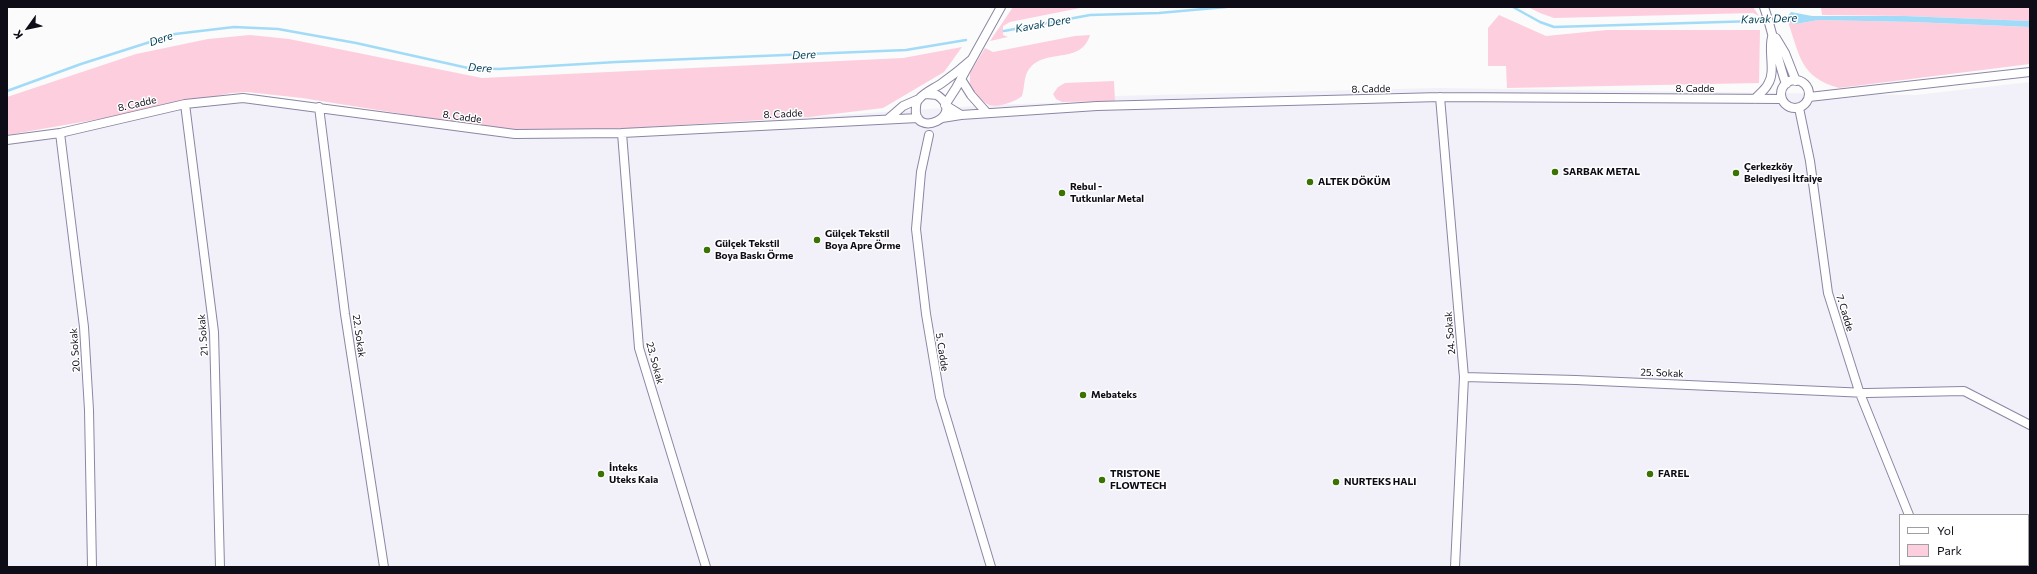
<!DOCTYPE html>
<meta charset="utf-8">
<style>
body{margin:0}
#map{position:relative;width:2037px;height:574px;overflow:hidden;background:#fafbfa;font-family:Commissioner,sans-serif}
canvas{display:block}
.frame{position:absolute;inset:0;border:8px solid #0e0c17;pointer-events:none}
.legend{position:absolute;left:1899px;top:514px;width:130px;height:52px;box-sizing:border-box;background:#fff;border:1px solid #9f9ea2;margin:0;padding:5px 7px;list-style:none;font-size:12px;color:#0e0c17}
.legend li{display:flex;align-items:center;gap:8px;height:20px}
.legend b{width:20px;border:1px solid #9f9ea2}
.north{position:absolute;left:8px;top:8px;width:40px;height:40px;-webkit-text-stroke:3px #fff;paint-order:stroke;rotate:237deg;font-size:11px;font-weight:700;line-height:16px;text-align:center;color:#0e0c17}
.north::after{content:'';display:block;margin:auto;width:14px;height:18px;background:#0e0c17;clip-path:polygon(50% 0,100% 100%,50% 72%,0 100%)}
</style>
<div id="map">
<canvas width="2037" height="574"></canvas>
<div class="frame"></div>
<ul class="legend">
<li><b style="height:5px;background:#fff"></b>Yol</li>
<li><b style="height:11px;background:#fdcfde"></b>Park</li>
</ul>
<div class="north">K</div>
</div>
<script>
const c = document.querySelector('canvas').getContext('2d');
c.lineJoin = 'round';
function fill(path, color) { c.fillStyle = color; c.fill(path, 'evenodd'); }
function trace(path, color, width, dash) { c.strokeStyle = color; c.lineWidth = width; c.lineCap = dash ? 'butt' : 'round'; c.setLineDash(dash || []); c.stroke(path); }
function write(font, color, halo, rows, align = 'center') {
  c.font = font + ' Commissioner,sans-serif'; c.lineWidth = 3; c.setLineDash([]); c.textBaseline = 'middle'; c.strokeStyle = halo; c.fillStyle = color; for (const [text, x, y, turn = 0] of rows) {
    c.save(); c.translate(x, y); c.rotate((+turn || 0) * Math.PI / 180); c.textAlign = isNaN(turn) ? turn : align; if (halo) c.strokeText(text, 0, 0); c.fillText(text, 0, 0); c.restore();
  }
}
fill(new Path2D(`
 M 2030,82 L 2030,567 L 7,567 L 7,140 L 254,94 L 517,135 L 632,129 L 989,105 L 1115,101 L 1115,96 L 1438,88 L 1916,95 ZM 1900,515 L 2028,515 L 2028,565 L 1900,565 Z`), '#f2f1f9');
fill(new Path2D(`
 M 1013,7 L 1097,7 L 1080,8 L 1010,22 L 1003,26 L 1003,35 L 1008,37 L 990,41 Z
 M 1528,7 L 1753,7 L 1759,16 L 1753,13 L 1554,18 L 1540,13 Z
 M 1821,7 L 2030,7 L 2030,21 L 1905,16 L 1822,15 Z
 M 1499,15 L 1546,36 L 1607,30 L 1760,30 L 1759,83 L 1507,88 L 1506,66 L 1488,66 L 1488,28 Z
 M 1818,20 L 1913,22 L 2030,27 L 2030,64 L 1839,88 C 1800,77 1800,56 1788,22 L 1796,24 Z
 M 250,35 L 289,39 L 482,78 L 903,58 L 962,47 L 944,72 L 883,108 L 809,117 L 633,128 L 516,132 L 302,98 L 247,92 L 231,93 L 134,113 L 7,135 L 7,97 L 136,54 L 208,39 Z
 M 1090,35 C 1080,68 1039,44 1026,75 C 1024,81 1024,90 1022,96 C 1015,102 996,109 987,104 C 980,100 974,90 970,85 L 970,73 L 985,48 L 993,52 L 1075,36 Z
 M 1114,81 L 1115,101 L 1062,102 L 1056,99 L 1053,94 L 1058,87 L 1065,83 Z`), '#fdcfde');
fill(new Path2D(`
 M 1791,12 L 1812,16 L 1905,16 L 2030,21 L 2030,27 L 1913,22 L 1818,20 L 1796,24 L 1788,22 L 1787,17 Z`), '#a2dbf7');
trace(new Path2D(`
 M 1513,7 L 1540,22 L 1554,27 L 1790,20
 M 1004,31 L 1090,15 L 1159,13 L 1226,7
 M 7,91 L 81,64 L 175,34 L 234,27 L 278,29 L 356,43 L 468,68 L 499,69 L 616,62 L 906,50 L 966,40`), '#a2dbf7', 2.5);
const minor = new Path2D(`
 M 1764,7 C 1773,32 1777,59 1786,84
 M 1776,38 L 1785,53 L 1796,81
 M 961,79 L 971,95 L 987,113
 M1781 94a14 14 0 1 1 28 0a14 14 0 1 1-28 0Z
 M 926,94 L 937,95 C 968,116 912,140 916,107 C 916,104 917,101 919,99 C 925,92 935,88 942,83 C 952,76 962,68 971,60
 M 1440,97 L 1464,377 L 1455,567
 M 1809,97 L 2030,72
 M 1755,99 C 1759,94 1765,90 1768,84 C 1776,72 1768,52 1772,37
 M 185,104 L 214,332 L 220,567
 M 319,107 L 345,314 L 384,567
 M 1799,108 L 1810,161 L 1828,293 L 1859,391 L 1909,515
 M 961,115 L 1097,106 L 1440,97 L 1782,99
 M 942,118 L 961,115 L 945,105 L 956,88 L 1001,7
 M 888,119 L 903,106 L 919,99
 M 60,133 L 84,327 L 89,410 L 92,567
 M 622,133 L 639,348 L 706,567
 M 929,135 L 921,172 L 916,229 L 926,314 L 940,397 L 991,567
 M 7,140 L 60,133 L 185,104 L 243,98 L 515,134 L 622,133 L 918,118
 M 1464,377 L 1576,380 L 1867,393 L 1964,391 L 2030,425
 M 1930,565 L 1931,567`);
trace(minor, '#8c86a4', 10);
trace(minor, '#fff', 8);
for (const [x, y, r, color] of [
 [1555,172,4,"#3a7303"],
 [1736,173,4,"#3a7303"],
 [1310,182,4,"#3a7303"],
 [1062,193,4,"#3a7303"],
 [817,240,4,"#3a7303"],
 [707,250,4,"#3a7303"],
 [1083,395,4,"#3a7303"],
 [601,474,4,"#3a7303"],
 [1650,474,4,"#3a7303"],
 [1102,480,4,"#3a7303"],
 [1336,482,4,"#3a7303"]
]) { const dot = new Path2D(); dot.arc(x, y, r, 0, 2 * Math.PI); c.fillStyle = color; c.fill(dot); trace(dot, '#fff', 1.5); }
write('10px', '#0e0c17', '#fff', [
 ["8. Cadde",1371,89,-1],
 ["8. Cadde",1695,89],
 ["8. Cadde",137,104,-13],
 ["8. Cadde",783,114,-3],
 ["8. Cadde",462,117,8],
 ["7. Cadde",1845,313,73],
 ["24. Sokak",1450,333,-95],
 ["21. Sokak",203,335,-94],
 ["22. Sokak",359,336,82],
 ["20. Sokak",75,350,-94],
 ["5. Cadde",942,352,81],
 ["23. Sokak",655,363,75],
 ["25. Sokak",1662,373,2]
]);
write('bold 10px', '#0e0c17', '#fff', [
 ["Çerkezköy",1744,167],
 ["Belediyesi İtfaiye",1744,179],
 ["SARBAK METAL",1563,172],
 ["ALTEK DÖKÜM",1318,182],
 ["Rebul -",1070,187],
 ["Tutkunlar Metal",1070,199],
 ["Gülçek Tekstil",825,234],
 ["Boya Apre Örme",825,246],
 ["Gülçek Tekstil",715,244],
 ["Boya Baskı Örme",715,256],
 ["Mebateks",1091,395],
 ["İnteks",609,468],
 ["Uteks Kaia",609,480],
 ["TRISTONE",1110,474],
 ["FLOWTECH",1110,486],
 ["FAREL",1658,474],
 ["NURTEKS HALI",1344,482]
], 'left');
write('italic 11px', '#004057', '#fff', [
 ["Kavak Dere",1769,19,-2],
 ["Kavak Dere",1043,24,-10],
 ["Dere",161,39,-18],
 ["Dere",804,55,-3],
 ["Dere",480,68,4]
]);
</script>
